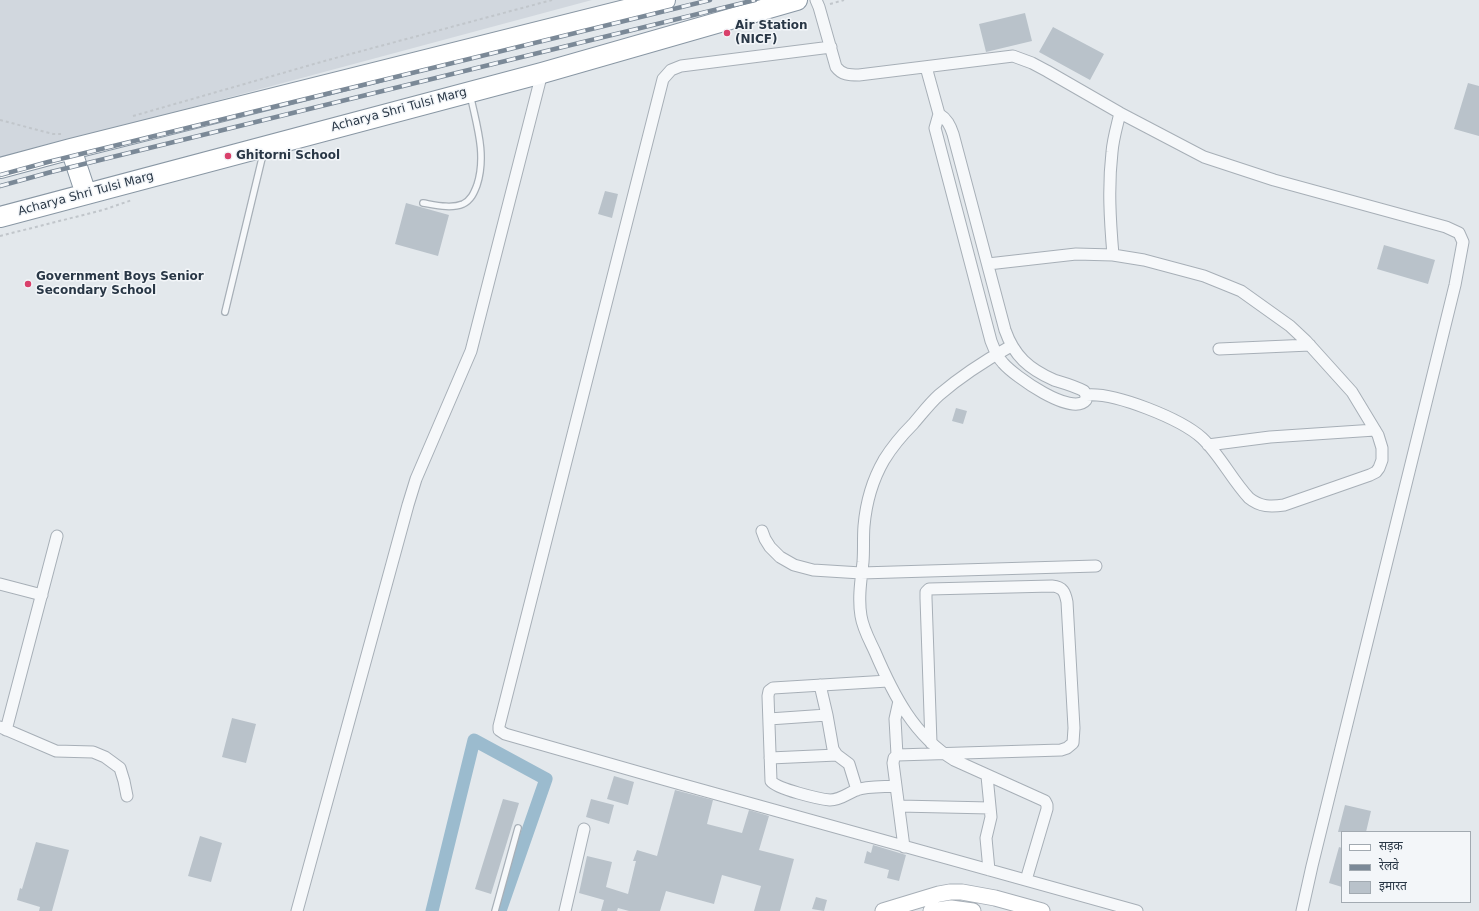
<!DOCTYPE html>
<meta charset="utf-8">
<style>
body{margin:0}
#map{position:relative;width:1479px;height:911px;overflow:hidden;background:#e3e8ec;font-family:"DejaVu Sans","Noto Sans Devanagari",sans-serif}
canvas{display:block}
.legend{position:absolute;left:1341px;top:831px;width:130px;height:72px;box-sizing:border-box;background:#f3f6f9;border:1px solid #a2aab1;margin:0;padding:5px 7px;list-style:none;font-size:12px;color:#293746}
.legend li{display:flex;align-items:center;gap:8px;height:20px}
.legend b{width:20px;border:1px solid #a2aab1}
</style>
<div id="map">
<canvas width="1479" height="911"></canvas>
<ul class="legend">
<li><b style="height:5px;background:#fff"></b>सड़क</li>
<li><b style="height:5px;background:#7b8997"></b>रेलवे</li>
<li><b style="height:11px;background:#b9c2ca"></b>इमारत</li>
</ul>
</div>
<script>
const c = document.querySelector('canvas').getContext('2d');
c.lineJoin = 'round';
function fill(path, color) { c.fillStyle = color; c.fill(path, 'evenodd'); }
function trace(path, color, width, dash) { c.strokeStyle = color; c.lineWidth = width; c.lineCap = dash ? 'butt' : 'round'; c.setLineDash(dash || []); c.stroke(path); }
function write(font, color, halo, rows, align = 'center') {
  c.font = font + ' "DejaVu Sans",sans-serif'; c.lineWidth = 3; c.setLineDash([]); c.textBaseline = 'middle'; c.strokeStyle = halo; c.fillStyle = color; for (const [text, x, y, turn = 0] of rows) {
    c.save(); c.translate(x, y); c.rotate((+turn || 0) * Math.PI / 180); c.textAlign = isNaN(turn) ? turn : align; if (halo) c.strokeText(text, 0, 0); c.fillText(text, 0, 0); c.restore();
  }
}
fill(new Path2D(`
 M 0,0 L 592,0 L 0,159 Z`), '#d1d7de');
trace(new Path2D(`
 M 432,911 L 474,740 L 546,779 L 500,911`), '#9bbbce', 13);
fill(new Path2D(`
 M 1025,13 L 1032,41 L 986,52 L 979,24 Z
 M 1053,27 L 1104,54 L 1090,80 L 1039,52 Z
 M 1468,83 L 1479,86 L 1479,136 L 1454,129 Z
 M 605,191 L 618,194 L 612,218 L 598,214 Z
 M 406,203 L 449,215 L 438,256 L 395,244 Z
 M 1384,245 L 1435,260 L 1428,284 L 1377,269 Z
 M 956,408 L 967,411 L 963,424 L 952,421 Z
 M 232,718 L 256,724 L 246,763 L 222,757 Z
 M 614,776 L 634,782 L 628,805 L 607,799 Z
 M 675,790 L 713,800 L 707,824 L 742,833 L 749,810 L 769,816 L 759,850 L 794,859 L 780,911 L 754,911 L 761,886 L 722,875 L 714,904 L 666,891 L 660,911 L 629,911 L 618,908 L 617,911 L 601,911 L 604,900 L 579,893 L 587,856 L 612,862 L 606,887 L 628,894 L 636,861 L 633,861 L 637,850 L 657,856 Z
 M 503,799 L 519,803 L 491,894 L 475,889 Z
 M 591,799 L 614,805 L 609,824 L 586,817 Z
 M 1345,805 L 1371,811 L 1366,832 L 1338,832 Z
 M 200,836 L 222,843 L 211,882 L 188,876 Z
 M 36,842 L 69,850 L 52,911 L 39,911 L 40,907 L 17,900 L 20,888 L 22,889 Z
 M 873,845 L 906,855 L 899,881 L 887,878 L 889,870 L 864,863 L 867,851 L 871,853 Z
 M 1339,847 L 1342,848 L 1342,887 L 1329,883 Z
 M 816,897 L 827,900 L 824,911 L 812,909 Z`), '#b9c2ca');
const lane = new Path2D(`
 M 423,203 C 435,205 451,209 463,204 C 471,200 474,193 477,185 C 486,157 478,130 472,103 L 470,96
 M 225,312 L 264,150
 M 495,911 L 518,828`);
const street = new Path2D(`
 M 816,0 L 819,7 L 836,67 C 842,75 849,75 859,75 L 1013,56 L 1032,63 L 1047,71 L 1120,113 L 1204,157 L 1274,180 L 1446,227 L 1459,233 L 1463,242 L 1455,285 L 1312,866 L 1302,911
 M 831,47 L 681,66 L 671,70 L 663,79 L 499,726 L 499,730 L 505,734 L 666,780 L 1137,911
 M 926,67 L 939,114 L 935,128 L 991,341 C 994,349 997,357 1003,363 C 1014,376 1072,417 1086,400 L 1086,395 L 1084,391 C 1075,386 1064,383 1054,380 C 1029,369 1014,356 1005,330 L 953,134 C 950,125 947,119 939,114
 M 1113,255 C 1110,220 1108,187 1112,152 C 1113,139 1117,126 1120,113
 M 988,264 L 1076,254 L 1113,255 L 1144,260 L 1204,276 L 1241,291 L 1290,326 L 1306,341 L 1352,392 L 1378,435 L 1382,448 L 1382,460 L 1379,468 L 1376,472 L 1370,475 L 1284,505 C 1271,507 1260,507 1249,498 C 1232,480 1220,455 1202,438 C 1181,419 1115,392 1086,395
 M 1011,346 C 986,360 961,376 939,395 C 929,404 921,415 913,424 C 902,435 892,447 884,460 C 873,479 866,503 864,526 C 863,538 864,550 863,562 C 861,580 858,598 861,616 C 863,629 870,641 875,652 C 893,694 914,736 954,760 L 1045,801 L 1047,805 L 1047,809 L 1026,880
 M 1219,349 L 1310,345
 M 1208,445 L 1270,437 L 1375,430
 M 762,531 L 765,539 L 770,547 L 780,557 L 794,565 L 813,570 L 861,573 L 1096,566
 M 0,584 L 42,595
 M 888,681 L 773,688 L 769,691 L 768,696 L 771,781 C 777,789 819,799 830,800 C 840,800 847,794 856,790 C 867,786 885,787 896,786
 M 820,685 L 827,715 L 833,749 L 837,755 L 849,764 L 857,790
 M 769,719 L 827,715
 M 0,727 L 56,751 L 93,752 L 105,757 L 120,768 L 124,781 L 127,796
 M 6,730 L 57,536
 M 897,755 L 895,719 L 899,701
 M 770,758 L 837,755
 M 987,776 L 991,817 L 986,838 L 989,870
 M 899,806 L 990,808
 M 904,847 L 893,763 L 894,758 L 897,755 L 1061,750 L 1067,748 L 1073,743 L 1074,728 L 1067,602 C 1065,592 1063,587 1052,586 L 929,589 L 926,592 L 926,598 L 931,743
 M 297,911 L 408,505 L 416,479 L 471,351 L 542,73
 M 565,911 L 584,829`);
const secondary = new Path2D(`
 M 883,911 L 939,894 L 950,892 L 962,892 L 995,898 L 1042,911
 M 931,911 L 951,908 L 973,911`);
const highway = new Path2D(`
 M 71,149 L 86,194
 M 0,168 L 71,149 L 665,0
 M 0,217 L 542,73 L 797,0`);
trace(lane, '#a7afb7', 8);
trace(street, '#a7afb7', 13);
trace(secondary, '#a7afb7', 17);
trace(highway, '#8997a4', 22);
trace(new Path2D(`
 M 830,4 L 844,0
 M 133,116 L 328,60 L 552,0
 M 0,120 L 53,134 L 61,134
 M 0,236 L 103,210 L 132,200`), '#c1c6cb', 2, [3, 3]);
trace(lane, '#f6f8fa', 5.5);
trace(street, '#f6f8fa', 11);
trace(secondary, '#fff', 15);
trace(highway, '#fff', 20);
const rail = new Path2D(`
 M 0,175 L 48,162 L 710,0
 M 0,186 L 51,172 L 755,0`);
trace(rail, '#7b8997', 4.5);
trace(rail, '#f3f6f9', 3, [9]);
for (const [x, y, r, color] of [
 [727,33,4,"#d9406b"],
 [228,156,4,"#d9406b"],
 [28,284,4,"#d9406b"]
]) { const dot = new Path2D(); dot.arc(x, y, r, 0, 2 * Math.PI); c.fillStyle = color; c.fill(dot); trace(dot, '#f3f6f9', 1.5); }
write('bold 12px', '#293746', '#f3f6f9', [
 ["Air Station",735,26],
 ["(NICF)",735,40],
 ["Ghitorni School",236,156],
 ["Government Boys Senior",36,277],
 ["Secondary School",36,291]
], 'left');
write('12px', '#293746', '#f3f6f9', [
 ["Acharya Shri Tulsi Marg",399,110,-15],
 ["Acharya Shri Tulsi Marg",86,194,-15]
]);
</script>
